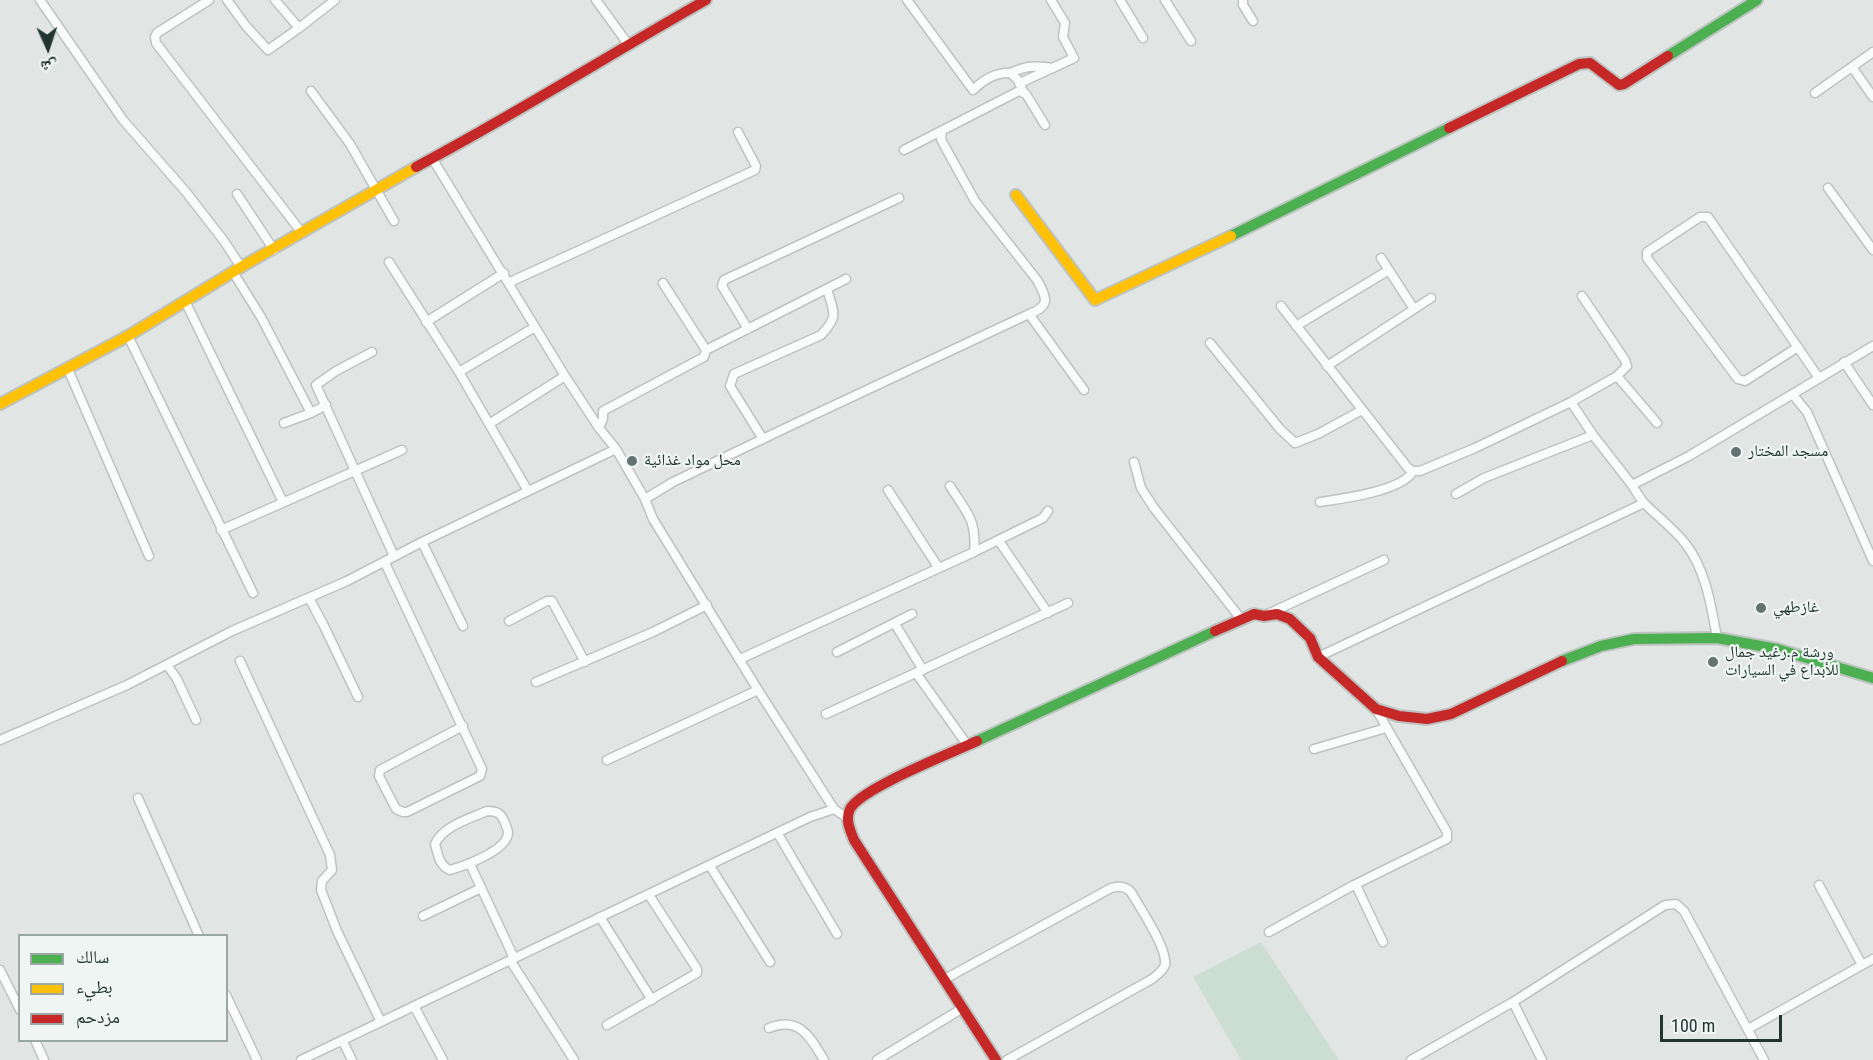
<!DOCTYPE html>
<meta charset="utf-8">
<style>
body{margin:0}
#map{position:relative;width:1873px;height:1060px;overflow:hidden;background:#e1e6e4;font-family:"Roboto Condensed","Noto Naskh Arabic",sans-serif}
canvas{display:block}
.legend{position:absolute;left:18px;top:934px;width:210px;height:108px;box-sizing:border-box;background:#eef5f2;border:2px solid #9ca8a5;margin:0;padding:8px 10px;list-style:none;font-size:18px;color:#223531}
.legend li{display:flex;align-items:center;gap:12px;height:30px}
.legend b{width:30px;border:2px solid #9ca8a5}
.north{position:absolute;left:18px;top:18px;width:60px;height:60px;-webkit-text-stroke:4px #eef5f2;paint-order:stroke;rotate:177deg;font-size:16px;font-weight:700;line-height:24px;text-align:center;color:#223531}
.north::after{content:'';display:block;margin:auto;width:21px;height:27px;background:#223531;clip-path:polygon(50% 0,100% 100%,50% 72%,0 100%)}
.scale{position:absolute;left:1660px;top:1015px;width:122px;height:27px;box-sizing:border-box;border:3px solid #223531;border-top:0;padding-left:8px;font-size:18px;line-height:21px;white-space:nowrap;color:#223531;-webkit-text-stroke:4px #eef5f2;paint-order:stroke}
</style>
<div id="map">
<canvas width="1873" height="1060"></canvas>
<ul class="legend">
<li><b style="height:8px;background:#4caf50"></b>سالك</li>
<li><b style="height:8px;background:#ffc107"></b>بطيء</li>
<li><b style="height:8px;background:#c62828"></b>مزدحم</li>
</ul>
<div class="north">ش</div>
<div class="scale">100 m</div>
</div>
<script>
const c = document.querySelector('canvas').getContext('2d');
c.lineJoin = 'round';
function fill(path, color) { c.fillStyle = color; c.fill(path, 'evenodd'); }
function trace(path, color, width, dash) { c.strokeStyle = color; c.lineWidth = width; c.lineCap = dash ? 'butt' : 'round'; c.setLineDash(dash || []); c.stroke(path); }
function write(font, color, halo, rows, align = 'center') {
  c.font = font + ' "Roboto Condensed","Noto Naskh Arabic",sans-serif'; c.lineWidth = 4.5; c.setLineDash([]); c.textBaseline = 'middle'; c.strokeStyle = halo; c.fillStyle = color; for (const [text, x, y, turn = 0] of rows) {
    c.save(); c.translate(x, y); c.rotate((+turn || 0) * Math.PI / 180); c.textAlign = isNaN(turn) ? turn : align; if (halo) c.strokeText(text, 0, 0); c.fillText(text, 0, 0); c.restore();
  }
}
fill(new Path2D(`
 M 1261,942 L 1339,1060 L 1241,1060 L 1193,977 Z`), '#ccded1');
const street = new Path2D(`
 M 40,0 L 123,120 L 186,192 L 224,241 L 241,267
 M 209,0 L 157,33 L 155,37 L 156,43 L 302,233
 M 227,0 L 246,26 L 268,50 L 299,28
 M 275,0 L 299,28 L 335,0
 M 596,0 L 628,44
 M 907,0 L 973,90 C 983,80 995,72 1010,73 L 1017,79 L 1023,91
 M 1120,0 L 1143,38
 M 1165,0 L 1191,41
 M 1243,0 L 1243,5 L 1253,21
 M 1852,67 L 1873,97
 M 1010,73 C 1025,66 1037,65 1053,68
 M 1020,83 L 1074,58 L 1063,37 L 1065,23 L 1051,0
 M 311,91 L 350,144 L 394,221
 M 1815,93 L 1873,52
 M 942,132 L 941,139 L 944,145 L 975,201 L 1037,280 C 1047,298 1051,306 1029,314
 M 904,150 L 1019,91 L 1026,94 L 1045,125
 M 432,158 L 565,376 L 599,428 L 616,449 L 645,499 L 653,519 L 758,690 L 834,809 L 846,817
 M 1828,188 L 1873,250
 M 237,194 L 274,250
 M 1381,258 L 1414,309
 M 389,262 L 459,372 L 528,491
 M 233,272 L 261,317 L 311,413
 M 510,282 L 755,170 L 756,166 L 738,132
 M 663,283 L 706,350
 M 1582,296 L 1625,360 L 1627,366 L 1617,376 L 1571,402 L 1593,435 L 1632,485
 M 185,301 L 283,502
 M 1281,306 L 1408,468 L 1413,471 L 1420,471 L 1475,448 L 1571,402
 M 426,322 L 504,273
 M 1296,326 L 1389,270
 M 748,329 L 722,286 L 724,280 L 899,198
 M 128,336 L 253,593
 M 1210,343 L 1280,429 L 1295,443 L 1318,434 L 1362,410
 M 1798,347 L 1745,381 L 1738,379 L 1647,258 L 1647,252 L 1700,217 L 1708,217 L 1819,378
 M 372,352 L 336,371 L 316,385 L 394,556
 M 1844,362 L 1873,405
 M 1327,366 L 1431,298
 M 67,367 L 149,556
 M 459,372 L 535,327
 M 1617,376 L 1657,423
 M 1793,395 L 1807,412 L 1873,561
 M 284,423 L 311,413 L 326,405
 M 489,424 L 565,376
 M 599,428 L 603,419 L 603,411 L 704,357 L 706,350 L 710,348 L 846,279
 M 763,439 L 730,386 L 734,374 L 821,335 C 839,316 834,313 827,289
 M 1134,462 L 1141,488 L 1154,508 L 1241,619
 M 888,490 L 938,567
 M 1456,494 L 1484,478 L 1593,435
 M 645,499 L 673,482 L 792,425 L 1029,314 L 1084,390
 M 1320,502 C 1341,499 1403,491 1413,471
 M 221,530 L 402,450
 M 999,541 L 1048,613
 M 422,542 L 463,626
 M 974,552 L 1043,518 L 1048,511
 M 385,563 L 482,769 L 480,776 L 407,812 L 403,812 L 396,809 L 379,776 L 380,770 L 463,726
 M 309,598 L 324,626 L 358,697
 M 1270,613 L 1384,560
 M 509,621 L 547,601 L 552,601 L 585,662
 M 895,624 L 923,670
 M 1717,638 C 1711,605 1706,570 1685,543 C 1673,528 1658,517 1645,504 C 1640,499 1636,491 1632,485 L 1689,456 L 1873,346
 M 837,652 L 912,614
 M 1318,657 L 1644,503
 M 740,659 L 974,552 C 977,519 966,512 950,486
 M 240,661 L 330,855 L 332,870 L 322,881 L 321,890 L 337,931 L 381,1022
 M 167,665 L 177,679 L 196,720
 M 916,673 L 968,746
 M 536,682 L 653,632 L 707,605
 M 826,714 L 1068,603
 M 0,740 L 127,685 L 232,631 L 347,581 L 422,542 L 616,449
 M 1314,749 L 1386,728
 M 607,760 L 758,690
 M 138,798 L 199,936
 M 487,811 C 497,811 501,813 505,823 C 505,823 508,831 508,832 C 509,850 464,866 450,870 C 439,866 438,854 435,844 C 443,826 469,819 487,811 Z
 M 778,834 L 837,934
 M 470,864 L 514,958
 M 710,866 L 770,962
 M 1356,885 L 1383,942
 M 1819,885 L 1862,965
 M 423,916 L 481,888
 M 600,917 L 652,1000
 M 1269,932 L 1352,886 L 1447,839 L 1447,832 L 1376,709
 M 510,960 L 574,1060
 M 0,970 L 20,1010
 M 945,979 L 1111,888 C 1120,886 1125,886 1131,892 C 1140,908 1168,949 1165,965 C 1163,971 1157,975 1152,979 L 1007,1060
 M 226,995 L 257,1060
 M 1513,1002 L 1542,1060
 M 414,1006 L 443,1060
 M 607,1025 L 697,973 L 697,969 L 649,895
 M 769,1028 C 800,1016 810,1037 824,1060
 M 1748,1029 L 1873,959
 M 35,1040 L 44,1060
 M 342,1040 L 352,1060
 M 301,1060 L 810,817 L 834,809
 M 877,1060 L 963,1008
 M 1411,1060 L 1513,1002 L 1665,905 L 1676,904 L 1684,911 L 1764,1060`);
const fast = new Path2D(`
 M 1668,56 L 1757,0
 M 1231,236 L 1449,128
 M 1562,661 L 1601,646 L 1634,639 L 1717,638 L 1777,649 L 1873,678
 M 977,741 L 1215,631`);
const slow = new Path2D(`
 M 1016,195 L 1095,300 L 1231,236
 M 0,404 L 128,336 L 241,267 L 416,167`);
const jam = new Path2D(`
 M 1449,128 L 1579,64 L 1590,63 L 1619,85 L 1624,84 L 1668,56
 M 416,167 C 514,115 609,55 706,0
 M 1215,631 L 1254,614 L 1264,616 L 1277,614 L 1290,619 L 1310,638 L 1318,657 L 1376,709 L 1399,716 L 1427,719 L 1451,714 L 1562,661
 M 977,741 C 952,753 861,788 850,809 C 845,819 850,830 854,840 L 996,1060`);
trace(street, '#bec3c1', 11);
trace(fast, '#bdc3c1', 14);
trace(slow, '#bdc3c1', 14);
trace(jam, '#bdc3c1', 14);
trace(street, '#fafbfb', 8);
trace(fast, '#4caf50', 10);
trace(slow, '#ffc107', 10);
trace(jam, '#c62828', 10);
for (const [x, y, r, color] of [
 [1736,452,6,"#657370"],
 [632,461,6,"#657370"],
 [1761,608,6,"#657370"],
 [1713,662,6,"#657370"]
]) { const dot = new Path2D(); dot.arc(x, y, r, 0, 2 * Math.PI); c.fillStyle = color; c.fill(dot); trace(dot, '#eef5f2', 2); }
write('16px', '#223531', '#eef5f2', [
 ["مسجد المختار",1748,452],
 ["محل مواد غذائية",644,461],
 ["غازطهي",1773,608],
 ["ورشة م.رغيد جمال",1725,653],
 ["للأبداع في السيارات",1725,671]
], 'left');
</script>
